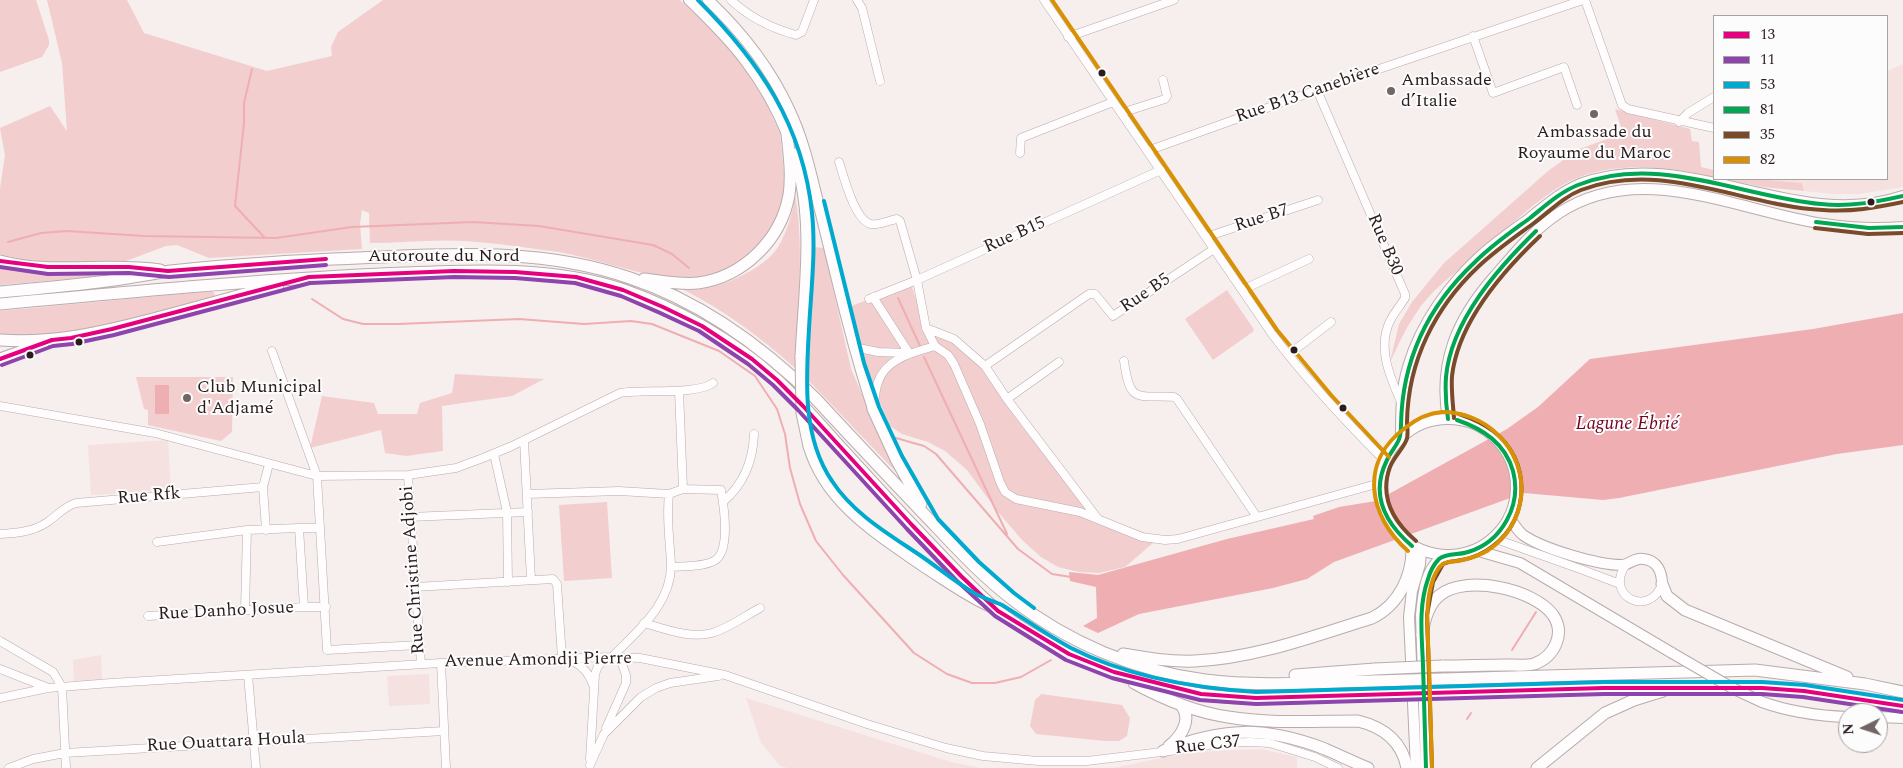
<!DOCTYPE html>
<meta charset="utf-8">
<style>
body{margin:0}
#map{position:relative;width:1903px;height:768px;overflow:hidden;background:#f7eeee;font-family:Spectral,serif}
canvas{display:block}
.legend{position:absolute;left:1713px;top:15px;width:175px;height:165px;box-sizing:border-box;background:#fcfcfc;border:1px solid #a8a2a2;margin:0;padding:6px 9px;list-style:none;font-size:15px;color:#2b1b1c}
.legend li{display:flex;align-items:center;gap:10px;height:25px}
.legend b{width:25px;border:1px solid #a8a2a2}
.north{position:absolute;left:1838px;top:703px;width:50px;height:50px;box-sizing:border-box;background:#fcfcfc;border:1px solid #a8a2a2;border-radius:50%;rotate:266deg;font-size:14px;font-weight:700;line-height:20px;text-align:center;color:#2b1b1c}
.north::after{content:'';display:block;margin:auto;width:18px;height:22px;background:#726566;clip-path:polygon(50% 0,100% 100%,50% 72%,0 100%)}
</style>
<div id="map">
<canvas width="1903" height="768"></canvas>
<ul class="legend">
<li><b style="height:6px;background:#e5007d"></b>13</li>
<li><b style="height:6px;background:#8e44ad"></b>11</li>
<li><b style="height:6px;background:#00a9ce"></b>53</li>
<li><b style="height:6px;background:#00a651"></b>81</li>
<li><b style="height:6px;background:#7a4b2a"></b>35</li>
<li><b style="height:6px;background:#d89104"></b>82</li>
</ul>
<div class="north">N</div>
</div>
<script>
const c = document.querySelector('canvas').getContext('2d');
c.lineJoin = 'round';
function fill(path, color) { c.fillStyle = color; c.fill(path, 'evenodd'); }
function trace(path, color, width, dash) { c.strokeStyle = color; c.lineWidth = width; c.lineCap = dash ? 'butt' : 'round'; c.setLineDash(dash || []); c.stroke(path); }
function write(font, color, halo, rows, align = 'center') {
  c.font = font + ' Spectral,serif'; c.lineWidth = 4; c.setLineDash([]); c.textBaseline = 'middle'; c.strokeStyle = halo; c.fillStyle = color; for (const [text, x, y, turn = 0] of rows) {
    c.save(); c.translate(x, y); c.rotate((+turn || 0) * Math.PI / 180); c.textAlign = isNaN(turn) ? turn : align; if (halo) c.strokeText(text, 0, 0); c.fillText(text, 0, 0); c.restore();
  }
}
fill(new Path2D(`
 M 1903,64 L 1903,187 L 1859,194 L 1834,194 L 1804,191 L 1802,183 L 1760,180 L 1887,179 L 1887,71 Z
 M 168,440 L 171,490 L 91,495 L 88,445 Z
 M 101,655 L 102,680 L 74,683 L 73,660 Z
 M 429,674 L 430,704 L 389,706 L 387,676 Z
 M 746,698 L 951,762 L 980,768 L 787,768 L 780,766 L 761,743 Z
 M 1261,749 L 1297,757 L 1297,768 L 1113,768 L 1190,752 Z`), '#f6e1e1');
fill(new Path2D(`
 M 0,0 L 36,0 L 49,40 L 49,45 L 42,57 L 0,72 Z
 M 47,0 L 127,0 L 144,33 L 267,71 L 332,56 L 331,47 L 338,32 L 383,0 L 680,0 L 714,32 L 736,55 L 765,100 L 780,134 L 784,174 L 787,175 C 785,186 785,199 781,209 C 760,264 708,288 651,275 C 620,268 591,258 559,252 C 528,248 496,243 465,241 C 434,239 401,243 370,243 L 369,213 L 362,210 L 360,224 L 362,249 L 209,258 L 177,245 L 166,246 L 126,261 L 99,263 L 53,263 L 6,256 L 0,254 L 0,189 L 5,155 L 0,128 L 50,106 L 67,131 L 62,63 Z
 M 1615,109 L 1690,129 L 1692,141 L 1699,142 L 1701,167 L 1714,170 L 1714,177 C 1664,165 1601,159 1556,189 C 1531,205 1511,225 1489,245 C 1464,267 1433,286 1415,315 C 1405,329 1398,346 1390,362 L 1399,324 L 1412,302 L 1444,263 L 1548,171 L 1577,150 L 1623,133 Z
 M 1724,179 L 1756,179 L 1802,183 L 1804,191 L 1763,187 Z
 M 795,195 C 805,248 797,314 795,368 C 760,337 724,310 682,289 C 688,289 695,290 701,289 C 725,286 765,268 778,247 C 787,232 793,212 795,195 Z
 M 813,247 L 824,248 L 851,369 L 896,472 L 808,380 Z
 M 0,266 L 58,273 L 91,274 L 91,277 L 0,285 Z
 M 911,284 L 925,326 L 951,341 L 978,364 L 1023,428 L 1096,515 L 1159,538 L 1125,567 L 1099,573 L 1079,572 L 1058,567 L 1041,557 L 1022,540 L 998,512 L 967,470 L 945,451 L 928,442 L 902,434 L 890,426 L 864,365 L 851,306 Z
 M 1227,290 L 1253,328 L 1254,331 L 1213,360 L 1185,319 Z
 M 212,291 L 215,294 L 214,297 C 168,310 123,324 76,332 C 51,337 26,336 0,335 L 0,311 Z
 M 455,374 L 544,379 L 512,396 L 442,406 L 443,451 L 406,456 L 385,453 L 381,430 L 310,448 L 322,396 L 374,403 L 378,414 L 417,414 L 420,403 L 452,393 Z
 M 136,377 L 233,377 L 232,432 L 221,441 L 148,425 L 148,410 L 144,409 Z
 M 607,502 L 612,578 L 564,581 L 559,505 Z
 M 1041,694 L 1122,705 L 1130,718 L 1127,736 L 1119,741 L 1105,741 L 1036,734 L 1030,726 L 1035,700 Z`), '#f3cecf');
fill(new Path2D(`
 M 1903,313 L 1903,445 L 1837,454 L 1619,498 L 1603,500 L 1524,493 L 1334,562 L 1307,579 L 1273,588 L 1139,614 L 1098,633 L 1083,626 L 1097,618 L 1096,587 L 1070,581 L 1069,572 L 1098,575 L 1227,539 L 1314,519 L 1313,516 L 1339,507 L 1376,501 L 1507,429 L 1538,407 L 1590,359 L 1813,329 Z
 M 155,385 L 169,385 L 169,414 L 155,414 Z`), '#efaeb2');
trace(new Path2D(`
 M 252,69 L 244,103 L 244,123 L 235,206 L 265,238
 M 8,242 L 41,233 L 67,231 L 144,236 L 276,238 L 352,227 L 473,222 L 539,226 L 653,245 L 672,254 L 689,268
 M 898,298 L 920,346
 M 312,299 L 343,319 L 363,324 L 398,324 L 519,319 L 584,324 L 631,321 L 652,324 L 719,351 L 755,376 L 777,409 L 785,434 L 790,468 L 800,504 L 816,541 L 843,575 L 914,653 L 947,674 L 972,683 L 995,683 L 1021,677 L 1051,660
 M 924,357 L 1007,534
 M 896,438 L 924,446 L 936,454 L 1018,549 L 1052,574 L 1071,577
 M 1512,650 L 1536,612
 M 1467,719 L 1471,713`), '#efaeb2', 2);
const minor = new Path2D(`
 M 731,0 C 750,18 771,28 796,35 L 802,32 L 814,0
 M 857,0 L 862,8 L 880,81
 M 1044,0 L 1272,334 C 1306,379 1345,421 1385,461
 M 1585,0 L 1622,105 L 1628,109 L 1714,128
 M 1473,36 L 1493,93 L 1564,67 L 1577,105
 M 1068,37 L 1174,0
 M 1317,90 L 1405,294 L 1405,298 C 1400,306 1394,313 1390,321 C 1377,348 1390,377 1401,402
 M 1121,113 L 1165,99 L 1167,96 L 1163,80
 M 1679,122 L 1688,113 L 1714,97
 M 1147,151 L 1317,90 L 1583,0
 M 1020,153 L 1021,138 L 1113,102
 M 839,162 C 844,177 854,218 870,224 C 877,226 890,220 897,219 L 900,221 L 917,280 L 926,328 L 935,346
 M 1206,237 L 1318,200
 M 1242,290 L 1309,259
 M 873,297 L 909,353
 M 869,299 L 917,280 L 1161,170
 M 926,328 L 954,339 L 985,366 L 1007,399 L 1098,519
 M 854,347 L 878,352 L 907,353
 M 272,351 L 317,476 L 327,650 L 419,645
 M 1288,355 L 1331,322
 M 1124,361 C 1130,404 1136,395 1174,397 L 1177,399 L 1257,517
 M 985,366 L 1089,294 L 1095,294 L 1113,316 L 1214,249
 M 1007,399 L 1059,362
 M 0,406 L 155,433 L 317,476 L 408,475 L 456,468 L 483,458 L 512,446 L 620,393 C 643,389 697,395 713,383
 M 873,409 C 875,400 875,390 878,382 C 886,358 915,352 935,346 L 948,355 L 954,364 L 980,424 L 1000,482 L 1005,492 L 1016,499 L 1080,512 L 1142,537 L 1165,540 L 1178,539 L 1380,483
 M 524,440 L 531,580
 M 494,454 L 507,512 L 508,582
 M 408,475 L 421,664
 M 263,487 L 269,464
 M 527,494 L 619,491 L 669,494
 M 723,502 C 744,484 753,461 754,434
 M 410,517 L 528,512
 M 320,528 L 299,528 L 304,607 L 326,607
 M 0,534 C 16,533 32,532 46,523 C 57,516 63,507 76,503 L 263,487 L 266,530
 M 1493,538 L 1583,570 L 1620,584
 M 157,542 L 247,530 L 299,528
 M 1625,566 C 1605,597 1650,618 1662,584
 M 671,567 C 684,566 702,567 714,561 C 731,552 724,507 721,490 L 683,489
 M 415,587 L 553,579 L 557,584 L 562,658
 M 245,610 L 247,530
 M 148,616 L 304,607
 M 644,623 C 665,629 690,639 712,633 C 729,628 745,616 760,608
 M 0,641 L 53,672 L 62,687 L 66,768
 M 612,657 C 637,631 672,604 671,564 C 670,541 666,518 669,494 L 683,489 L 679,391
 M 569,660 C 581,664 589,673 593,685
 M 441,663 L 446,768
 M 0,669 L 46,687
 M 248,675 L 256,768
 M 0,698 L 48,688 L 111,683 L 441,663 L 612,657 L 640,658 L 725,675 L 867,724 L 946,748 L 983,756 L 1038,761 L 1087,761 L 1186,749 L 1220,743 L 1250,742 L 1269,743 L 1286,748 L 1315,757 L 1338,768
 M 606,728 L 626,683 L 626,675 L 620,658
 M 590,759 L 595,674 L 598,666 L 605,658
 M 590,765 L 604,734 L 641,697 L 656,688 L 670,683 L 718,676
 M 9,768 L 33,759 L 65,753 L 444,731`);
const major = new Path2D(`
 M 689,0 C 733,42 764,77 787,134
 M 708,0 C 741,31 770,68 789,109 C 805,142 812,179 821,214 C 837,280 852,345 873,409
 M 1448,419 C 1438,363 1457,319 1494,277 C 1514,254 1533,230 1559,213 C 1641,159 1737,211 1824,224 C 1850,228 1877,229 1903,227
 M1380 487a68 68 0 1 1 136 0a68 68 0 1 1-136 0Z
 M 1401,438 C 1401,414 1401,389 1408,367 C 1421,322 1451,282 1485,252 C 1499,240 1515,229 1530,218 C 1546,205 1561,192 1580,184 C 1688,144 1795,233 1903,196
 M 1509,517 C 1513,523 1517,530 1523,535 C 1543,549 1598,565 1622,565 C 1629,565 1635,557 1643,559 C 1657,560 1662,572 1662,584
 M 1475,550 L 1520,563 L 1672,653
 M 1762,702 C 1790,712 1818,716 1848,717
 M 1878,717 L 1903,718
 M 1416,768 L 1409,617 L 1412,591 L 1420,564 L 1421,550
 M 1426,768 L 1421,615 C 1423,595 1425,566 1445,556`);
const highway = new Path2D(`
 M 794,154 C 816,218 804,291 801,357
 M 0,261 C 53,275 107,262 160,270
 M 644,279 C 662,281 680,285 698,283 C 743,277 781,240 789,195 C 792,175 789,154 787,134
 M 0,292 C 33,289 66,286 99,282 C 123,280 147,274 171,271 C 241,263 312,260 382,257 C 466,253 549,250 630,278 C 702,302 762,346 816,399 C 851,437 887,475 922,512 C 951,542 979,574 1012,599 C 1067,642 1135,671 1205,680 C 1260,687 1320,682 1375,681
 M 0,304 C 127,292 254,280 381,274 C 461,271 546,264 624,290 C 678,309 732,340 775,378 C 800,400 821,426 843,450 C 874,484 905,518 937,551 C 956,571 976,592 997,610 C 1018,627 1045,642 1069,654 C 1109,674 1156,687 1200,694 C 1256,703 1319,696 1376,695
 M 0,340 C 53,344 103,332 153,319 C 195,308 237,296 278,285
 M 0,359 L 43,344
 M 873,409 L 896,459 L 921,504
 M 809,446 C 826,503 876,533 922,565 C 944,579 964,594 988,605
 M 1662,584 L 1667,596 L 1685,610 L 1847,677
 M 1422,635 C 1424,621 1428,604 1440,595 C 1466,574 1534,589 1553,615 C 1566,634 1554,657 1534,664 C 1526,666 1515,665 1507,665 C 1485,665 1464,666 1442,666
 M 1123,654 C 1146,658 1170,662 1195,661 C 1256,658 1314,636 1372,618 C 1399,605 1413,575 1412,546
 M 1295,675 L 1375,669
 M 1443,679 L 1755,670 L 1865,684 L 1903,692
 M 1134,683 C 1163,699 1195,712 1228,717 C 1270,724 1315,721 1358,721 C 1383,727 1402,741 1407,768
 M 1443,693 L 1604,688 L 1762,688 L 1804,691 L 1903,706
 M 1169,746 C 1182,736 1193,718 1180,704
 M 1163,751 C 1222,727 1265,726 1325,749 C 1339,755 1353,762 1368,768
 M 1537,768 L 1605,713 L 1634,700 L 1663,691`);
trace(minor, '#b8acad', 9);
trace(major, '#b8acad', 12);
trace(highway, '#b8acad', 13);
trace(minor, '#fefcfc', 8);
trace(major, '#fefcfc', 10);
trace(highway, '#fefcfc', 11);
const majorBridge = new Path2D(`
 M 1672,653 L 1734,689 L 1762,702`);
const highwayBridge = new Path2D(`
 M 801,357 L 802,413 L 809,446
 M 1375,669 L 1442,666
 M 1375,681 L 1443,679
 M 1376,695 L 1443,693`);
trace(majorBridge, '#b8acad', 12, []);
trace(highwayBridge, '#b8acad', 13, []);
trace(majorBridge, '#fefcfc', 10);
trace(highwayBridge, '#fefcfc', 11);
trace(new Path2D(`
 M 0,261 L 48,267 L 129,267 L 168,271 L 326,259
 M 0,359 L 52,340 L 71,338 L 112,329 L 309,277 L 454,271 L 515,272 L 576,277 L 623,290 L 663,307 L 702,326 L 752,359 L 777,380 L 803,406 L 912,525 L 961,576 L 998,611 L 1069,654 L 1114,672 L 1201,694 L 1256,698 L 1604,688 L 1762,688 L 1804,691 L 1903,706`), '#e5007d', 4);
trace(new Path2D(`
 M 0,267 L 48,274 L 129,273 L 169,277 L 326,265
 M 2,365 L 53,346 L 72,344 L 114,335 L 310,283 L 454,277 L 515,278 L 575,283 L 621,296 L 660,313 L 699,331 L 748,364 L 773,385 L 798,410 L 907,529 L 956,580 L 995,616 L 1066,660 L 1112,678 L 1200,700 L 1256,704 L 1604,694 L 1762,694 L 1803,697 L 1902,712`), '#8e44ad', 4);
trace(new Path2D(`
 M 698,0 C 759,61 803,125 812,213 C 816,251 811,291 809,329 C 806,380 802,437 832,481 C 854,515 892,536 924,558 C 941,570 957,583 974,593 C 983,598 993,601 1002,605 C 1025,619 1047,635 1071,648 C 1128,677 1192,688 1256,692 L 1604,682 L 1762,682 L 1805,685 L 1903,700
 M 824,201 L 864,363 L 879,407 L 902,456 L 938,519 L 979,562 L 1014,593 L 1034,608`), '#00a9ce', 4);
trace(new Path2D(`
 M 1816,222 L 1869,228 L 1903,227
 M 1448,419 C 1446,405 1445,391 1446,377 C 1451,321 1498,268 1536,231
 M 1412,546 C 1385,523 1370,494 1387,460 C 1395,444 1401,444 1401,425 C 1402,360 1428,306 1475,262 C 1492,245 1511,232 1530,218 C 1545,206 1560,192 1578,185 C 1657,153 1742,197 1821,204 C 1850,207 1876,202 1903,196
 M 1426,768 C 1425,734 1424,700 1423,665 C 1422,637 1418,607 1428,579 C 1430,572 1434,564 1439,559 C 1446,553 1459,555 1468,552 C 1502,542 1522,505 1513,471 C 1505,443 1483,429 1457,420`), '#00a651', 4);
trace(new Path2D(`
 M 1815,228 L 1868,234 L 1903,233
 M 1454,418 C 1453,404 1451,390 1452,376 C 1458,323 1503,271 1540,236
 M 1416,541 C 1394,522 1379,497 1390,467 C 1394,457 1402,450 1406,441 C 1409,436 1407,428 1407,422 C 1408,361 1435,307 1479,266 C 1496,250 1515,237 1534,223 C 1549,212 1563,197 1581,190 C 1662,159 1742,206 1823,210 C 1852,212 1875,208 1903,202
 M 1432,768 L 1427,615 L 1433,582 L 1443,564 C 1449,561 1456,561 1462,560 C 1473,558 1484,553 1493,546 C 1531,518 1531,459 1493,431 C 1483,423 1471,418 1459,414`), '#7a4b2a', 4);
trace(new Path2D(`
 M 1052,0 L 1277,330 L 1331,395 L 1389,457
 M 1408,551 C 1368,516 1359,462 1405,428 C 1415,420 1428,413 1442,412 C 1463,412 1483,420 1497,434 C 1533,467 1529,524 1487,551 C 1478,556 1468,559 1458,561 C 1453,562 1448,561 1443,564 C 1438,567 1435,574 1433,579 C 1424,605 1428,635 1429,662 C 1430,697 1431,732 1432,768`), '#d89104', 4);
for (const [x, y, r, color] of [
 [1102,73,4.5,"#2b1b1c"],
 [1391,91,5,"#726566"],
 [1594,114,5,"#726566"],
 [1871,202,4.5,"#2b1b1c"],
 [79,342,4.5,"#2b1b1c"],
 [1294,350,4.5,"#2b1b1c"],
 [30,355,4.5,"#2b1b1c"],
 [187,398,5,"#726566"],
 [1343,408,4.5,"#2b1b1c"]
]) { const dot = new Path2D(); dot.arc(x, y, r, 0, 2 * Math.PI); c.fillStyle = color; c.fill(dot); trace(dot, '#fcfcfc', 2); }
write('18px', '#2b1b1c', '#fcfcfc', [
 ["Ambassade",1401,81],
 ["d’Italie",1401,102],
 ["Ambassade du",1594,133,"center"],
 ["Royaume du Maroc",1594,154,"center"],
 ["Club Municipal",197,388],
 ["d'Adjamé",197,409]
], 'left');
write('18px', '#2b1b1c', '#fcfcfc', [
 ["Rue B13 Canebière",1308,94,-19],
 ["Rue B7",1262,219,-18],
 ["Rue B15",1015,236,-24],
 ["Rue B30",1384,245,67],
 ["Autoroute du Nord",444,257],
 ["Rue B5",1146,294,-34],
 ["Rue Rfk",149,497,-5],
 ["Rue Christine Adjobi",414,570,-94],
 ["Rue Danho Josue",226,612,-3],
 ["Avenue Amondji Pierre",538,661,-1],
 ["Rue Ouattara Houla",226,743,-3],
 ["Rue C37",1208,746,-6]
]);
write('italic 19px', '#720422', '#fcfcfc', [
 ["Lagune Ébrié",1627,425]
]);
</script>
